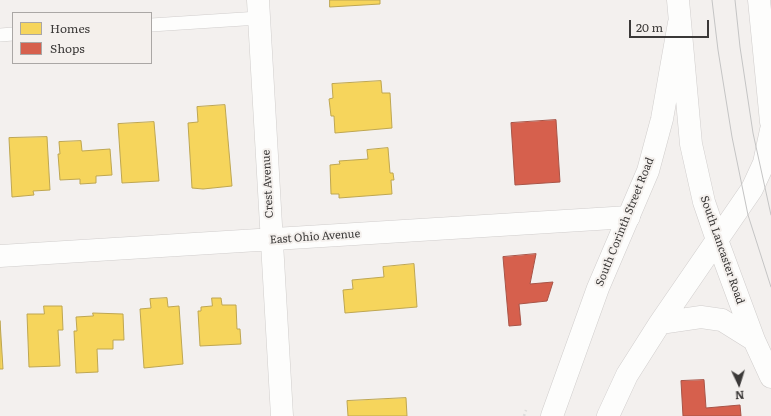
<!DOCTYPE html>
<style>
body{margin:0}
#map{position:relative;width:771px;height:416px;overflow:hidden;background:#f3f0ee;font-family:Literata,serif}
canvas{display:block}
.legend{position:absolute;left:12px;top:12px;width:140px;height:52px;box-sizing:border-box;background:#f4f0ed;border:1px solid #aaa7a5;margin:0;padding:5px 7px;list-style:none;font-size:12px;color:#3b3938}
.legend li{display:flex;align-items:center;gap:8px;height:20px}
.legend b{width:20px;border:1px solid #aaa7a5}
.north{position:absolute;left:719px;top:364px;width:40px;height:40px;-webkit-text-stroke:3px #f4f0ed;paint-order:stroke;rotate:176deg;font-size:11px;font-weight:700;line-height:16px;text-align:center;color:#3b3938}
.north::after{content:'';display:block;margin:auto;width:14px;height:18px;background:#3b3938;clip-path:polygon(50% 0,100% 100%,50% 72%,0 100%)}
.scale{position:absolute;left:629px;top:20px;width:80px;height:18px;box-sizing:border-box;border:2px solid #3b3938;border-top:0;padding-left:5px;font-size:12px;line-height:14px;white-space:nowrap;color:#3b3938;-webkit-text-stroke:3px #f4f0ed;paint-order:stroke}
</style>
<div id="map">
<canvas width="771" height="416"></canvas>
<ul class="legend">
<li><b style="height:11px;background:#f6d55c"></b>Homes</li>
<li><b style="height:11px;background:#d6604d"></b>Shops</li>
</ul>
<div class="north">N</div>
<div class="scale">20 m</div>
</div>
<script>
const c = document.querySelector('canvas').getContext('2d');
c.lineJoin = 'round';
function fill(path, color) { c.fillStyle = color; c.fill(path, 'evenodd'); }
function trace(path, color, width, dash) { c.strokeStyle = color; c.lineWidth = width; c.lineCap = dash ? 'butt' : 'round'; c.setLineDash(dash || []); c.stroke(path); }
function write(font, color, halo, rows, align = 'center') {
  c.font = font + ' Literata,serif'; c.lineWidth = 4; c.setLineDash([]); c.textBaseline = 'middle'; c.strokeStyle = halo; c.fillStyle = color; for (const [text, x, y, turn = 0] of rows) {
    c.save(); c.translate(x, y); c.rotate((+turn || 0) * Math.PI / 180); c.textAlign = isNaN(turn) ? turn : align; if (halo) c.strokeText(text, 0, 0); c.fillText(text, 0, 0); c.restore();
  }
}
const homes = new Path2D(`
 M 330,0 L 380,0 L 380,4 L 330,7 Z
 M 381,81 L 382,93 L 390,93 L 392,128 L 335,133 L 334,116 L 331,116 L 329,99 L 333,98 L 332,84 Z
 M 225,105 L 232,186 L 203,189 L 192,188 L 188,123 L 198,122 L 197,107 Z
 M 154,122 L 159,181 L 122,183 L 118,124 Z
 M 47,137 L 50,190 L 33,191 L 34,195 L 12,197 L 9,138 Z
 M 81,141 L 82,151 L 110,149 L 112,175 L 96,176 L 96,183 L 80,184 L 80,179 L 60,180 L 58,154 L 60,154 L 59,142 Z
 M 388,148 L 390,173 L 393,173 L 394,180 L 391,180 L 392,194 L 339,198 L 339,194 L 331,194 L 330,165 L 340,164 L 339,161 L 368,159 L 367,150 Z
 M 414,264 L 417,307 L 345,313 L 343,290 L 353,289 L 352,280 L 384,277 L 383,267 Z
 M 167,298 L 168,307 L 179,306 L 183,364 L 144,368 L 140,309 L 151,308 L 150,299 Z
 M 212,298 L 221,298 L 222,305 L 236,305 L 237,329 L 240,329 L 241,344 L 200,346 L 198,311 L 201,311 L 201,307 L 212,306 Z
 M 44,306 L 62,306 L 63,330 L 58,330 L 60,366 L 29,367 L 27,314 L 44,314 Z
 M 93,313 L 123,314 L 124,340 L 113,340 L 113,349 L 97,349 L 98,372 L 76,373 L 74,331 L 77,331 L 76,317 L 93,316 Z
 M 0,321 L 3,369 L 0,369 Z
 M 406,398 L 407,416 L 348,416 L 347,401 Z`);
fill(homes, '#f6d55c');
trace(homes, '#bea651', 1);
const shops = new Path2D(`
 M 556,120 L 560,182 L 515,185 L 511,123 Z
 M 536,254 L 530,284 L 553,282 L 547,301 L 519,304 L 521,325 L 509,326 L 503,257 Z
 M 704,380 L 706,408 L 740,405 L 741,416 L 683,416 L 681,381 Z`);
fill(shops, '#d6604d');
trace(shops, '#a85447', 1);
const service = new Path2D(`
 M 151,25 L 259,18
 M 0,35 L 13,34`);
const minor = new Path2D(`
 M 258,0 L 282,416
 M 0,256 L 629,217`);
const secondary = new Path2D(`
 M 678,0 L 691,144 L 704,202 L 717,240 L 754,340 L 771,377
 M 759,0 L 771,122
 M 660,323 L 701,317 L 722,320 L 754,340
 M 552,416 L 598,288 L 648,171 L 662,119 L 679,23
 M 608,416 L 627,375 L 660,323 L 752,189 L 764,163 L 771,130`);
trace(service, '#d0cdcc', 14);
trace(minor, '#d0cdcc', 23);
trace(secondary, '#d0cdcc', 23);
trace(new Path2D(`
 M 524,416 L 526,410`), '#dcdcdb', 2.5, [2, 3]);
trace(service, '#fdfdfc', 13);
trace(minor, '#fdfdfc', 22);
trace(secondary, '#fdfdfc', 22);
trace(new Path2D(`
 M 712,0 L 718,50 L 732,137 L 748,215 L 771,287
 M 735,0 L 740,47 L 753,133 L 771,215`), '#c4c4c4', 1);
write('11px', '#3b3938', '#f4f0ed', [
 ["Crest Avenue",268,184,-93],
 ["South Corinth Street Road",625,222,-68],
 ["East Ohio Avenue",315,237,-4],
 ["South Lancaster Road",722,250,71]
]);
</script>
